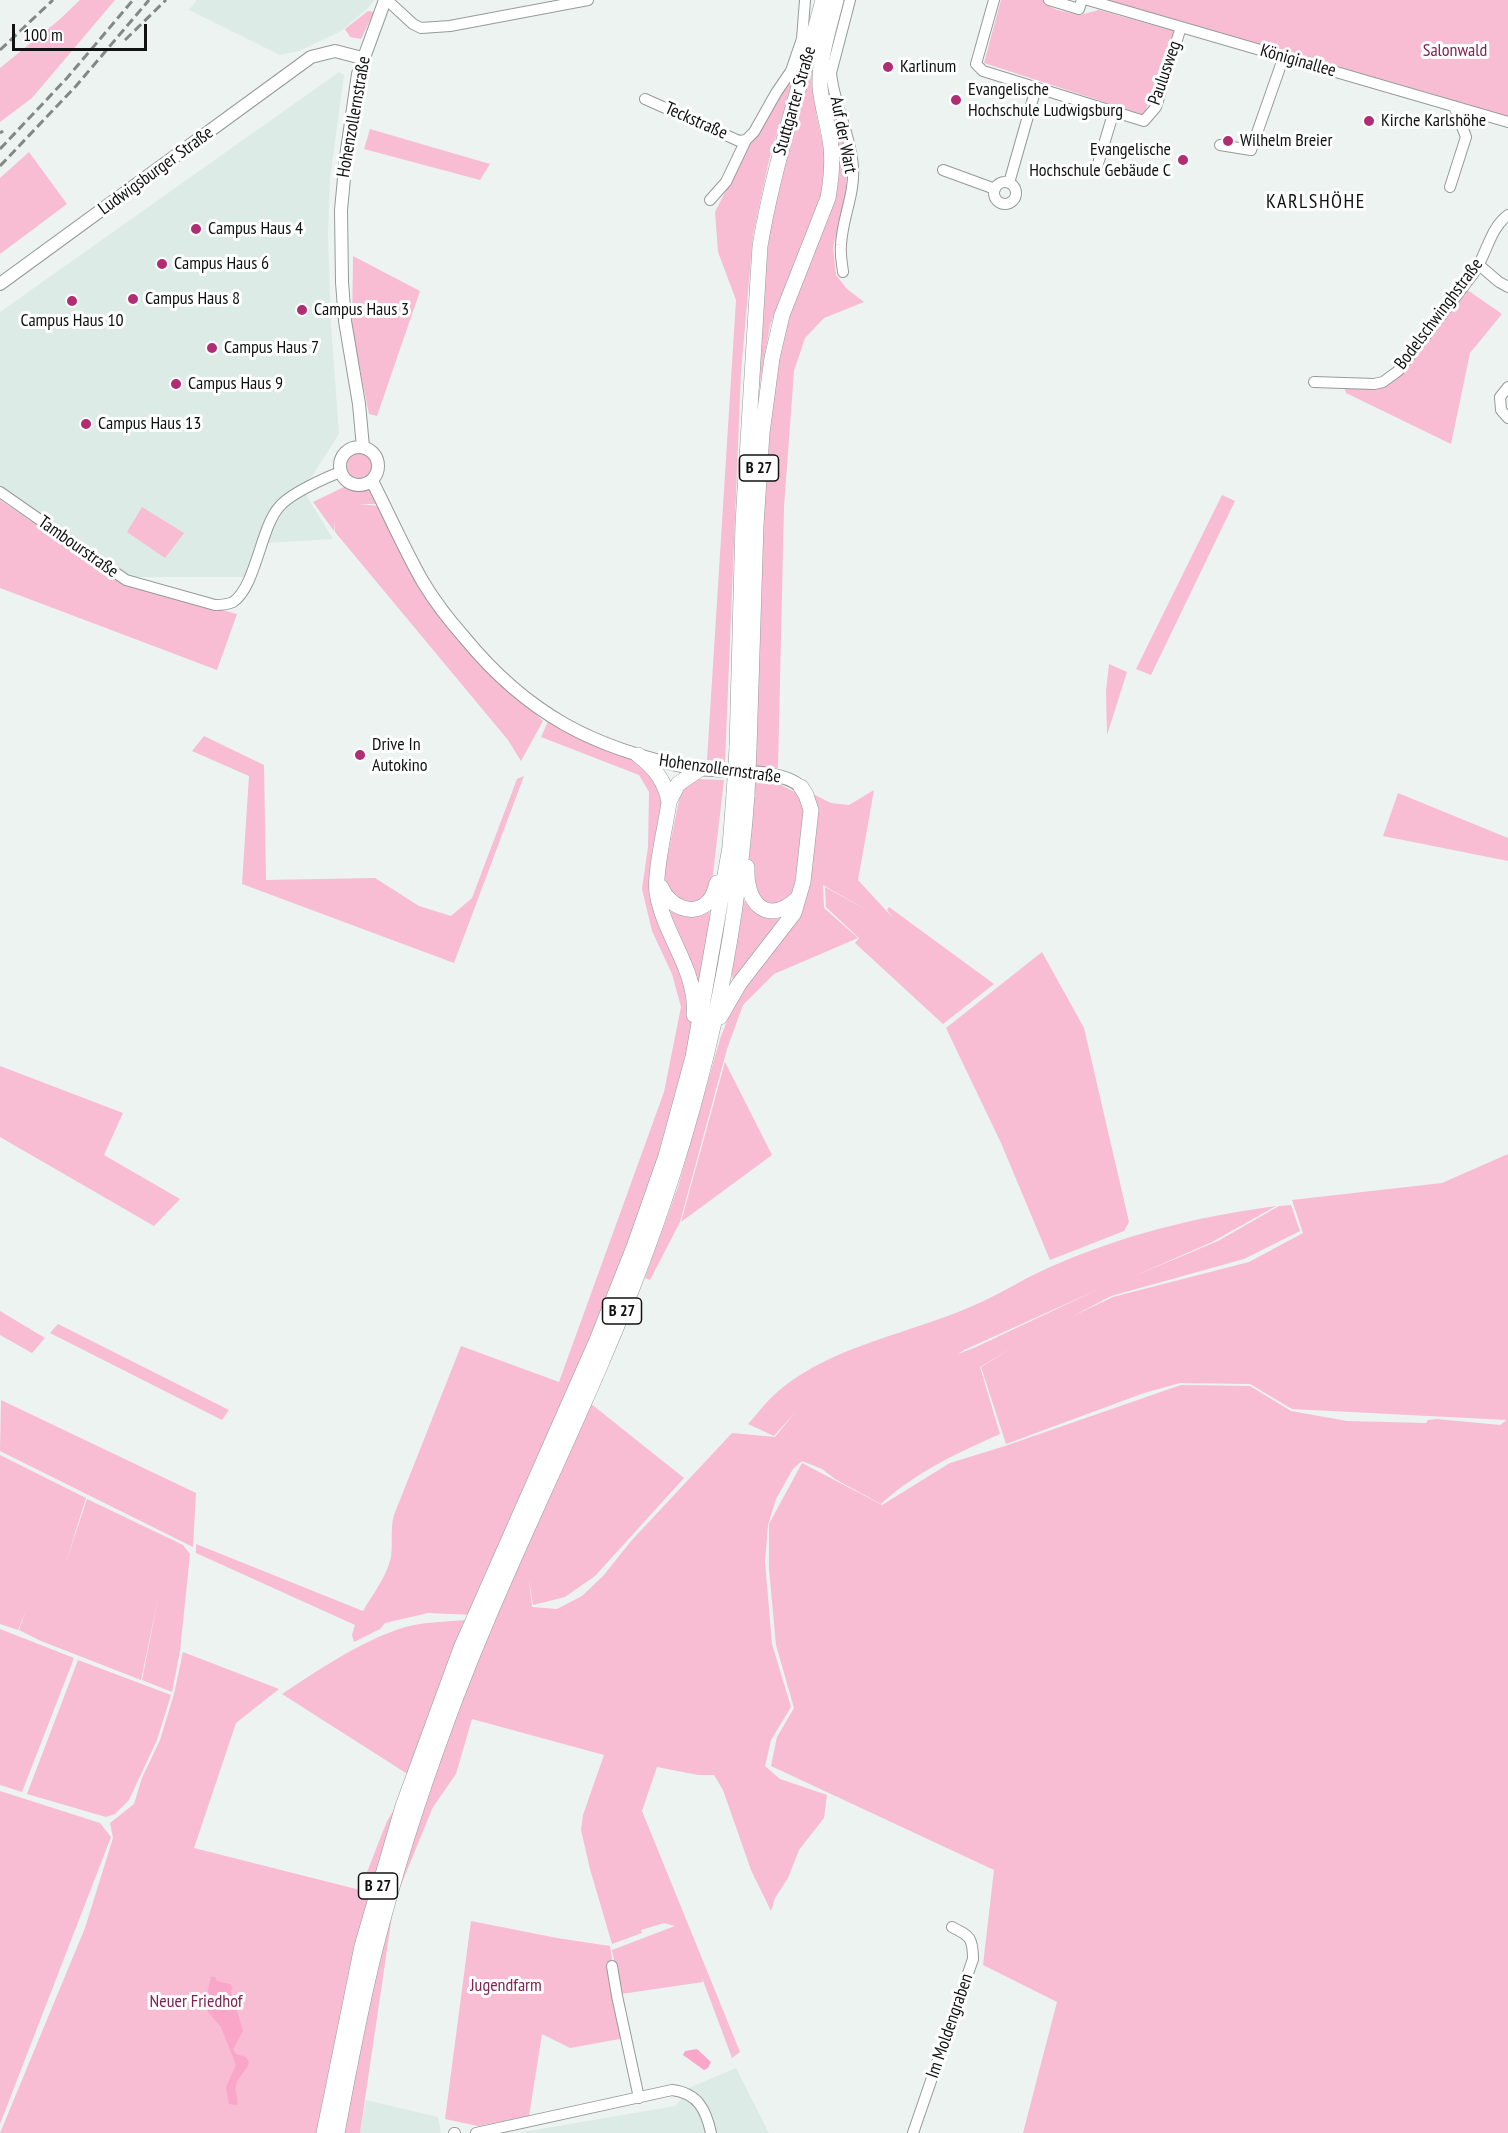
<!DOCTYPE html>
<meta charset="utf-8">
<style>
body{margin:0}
#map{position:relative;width:1508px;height:2133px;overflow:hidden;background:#edf3f1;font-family:"PT Sans Narrow",sans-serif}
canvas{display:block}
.scale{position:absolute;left:12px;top:24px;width:135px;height:27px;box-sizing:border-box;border:3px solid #111312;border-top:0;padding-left:8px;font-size:18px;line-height:21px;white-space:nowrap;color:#111312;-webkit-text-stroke:4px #fff;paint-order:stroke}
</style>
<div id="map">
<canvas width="1508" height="2133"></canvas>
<div class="scale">100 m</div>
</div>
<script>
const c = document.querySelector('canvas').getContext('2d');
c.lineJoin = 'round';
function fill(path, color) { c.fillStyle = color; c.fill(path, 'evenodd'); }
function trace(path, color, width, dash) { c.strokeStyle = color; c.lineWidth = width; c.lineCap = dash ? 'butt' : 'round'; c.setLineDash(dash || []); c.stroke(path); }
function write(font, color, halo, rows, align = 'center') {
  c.font = font + ' "PT Sans Narrow",sans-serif'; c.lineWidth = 6; c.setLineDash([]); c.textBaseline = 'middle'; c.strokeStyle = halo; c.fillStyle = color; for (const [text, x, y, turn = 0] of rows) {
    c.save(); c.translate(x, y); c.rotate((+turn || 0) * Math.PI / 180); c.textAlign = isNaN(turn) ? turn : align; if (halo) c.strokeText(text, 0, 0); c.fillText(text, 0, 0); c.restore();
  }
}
fill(new Path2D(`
 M 197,0 L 374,0 L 368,8 L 341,31 L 299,51 L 280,55 L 189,10 Z
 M 339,72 L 344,75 L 330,179 L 328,236 L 331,325 L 339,434 L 303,490 L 333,539 L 267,543 L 255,577 L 128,577 L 0,487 L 0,312 Z
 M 736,2068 L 769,2133 L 517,2133 L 675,2106 L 691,2087 Z
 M 366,2100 L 438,2117 L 441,2133 L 360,2133 Z`), '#dcebe5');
fill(new Path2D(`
 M 80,0 L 115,0 L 32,98 L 0,122 L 0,68 L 59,20 Z
 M 1001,0 L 1044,0 L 1044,4 L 1057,10 L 1080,15 L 1099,10 L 1174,31 L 1144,115 L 984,63 Z
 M 1101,0 L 1508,0 L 1508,120 Z
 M 368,11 L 374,12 L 361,39 L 350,37 L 345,29 Z
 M 814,59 L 816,113 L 827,164 L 821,199 L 770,325 L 754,418 L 762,297 L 773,203 Z
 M 797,68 L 769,160 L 753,235 L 741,372 L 725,762 L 707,760 L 736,300 L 718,252 L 715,212 L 751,141 Z
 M 825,81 L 848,161 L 845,201 L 833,247 L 836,275 L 847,289 L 864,302 L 824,318 L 805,338 L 794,371 L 784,507 L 778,768 L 754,766 L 764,467 L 775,366 L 784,330 L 834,199 Z
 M 370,129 L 490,164 L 480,180 L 364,149 Z
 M 29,152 L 67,204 L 0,254 L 0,178 Z
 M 353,256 L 420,291 L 377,416 L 369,414 L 352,330 Z
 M 1466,289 L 1502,314 L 1470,353 L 1451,444 L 1346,393 L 1344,387 L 1379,387 L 1408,365 Z
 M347 466a13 13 0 1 1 26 0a13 13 0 1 1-26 0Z
 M 346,486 L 372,490 L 379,504 L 359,504 L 379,506 L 425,594 L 457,640 L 543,721 L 521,761 L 508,740 L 335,532 L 334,521 L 334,531 L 313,502 Z
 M 1222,495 L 1235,501 L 1151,675 L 1136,669 Z
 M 0,500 L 124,584 L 237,614 L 217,670 L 0,588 Z
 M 142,507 L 184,533 L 165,558 L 127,532 Z
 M 1109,664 L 1127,672 L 1107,735 L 1106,691 Z
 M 550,717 L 638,755 L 667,792 L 658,877 L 689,979 L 692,1031 L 666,1156 L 476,1615 L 428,1613 L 385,1623 L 380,1629 L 354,1642 L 352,1635 L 355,1625 L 196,1553 L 196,1544 L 363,1611 C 373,1594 387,1576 391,1557 C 393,1542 390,1529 394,1515 L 461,1346 L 559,1382 L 664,1092 L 681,1007 L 672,974 L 652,931 L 642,889 L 648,847 L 649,792 L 639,775 L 541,737 Z
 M 204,736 L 264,765 L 266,880 L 375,878 L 419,906 L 451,916 L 472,898 L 517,779 L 524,776 L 454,963 L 242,884 L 249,776 L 192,751 Z
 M 698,779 L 724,780 L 712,882 L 699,903 L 682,904 L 668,893 L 664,873 L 681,791 Z
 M 754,783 L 779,784 L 801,795 L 805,815 L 793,894 L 782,905 L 760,901 L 750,884 L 749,851 Z
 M 874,790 L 858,880 L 893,918 L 887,910 L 889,907 L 994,984 L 943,1024 L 855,943 L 859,938 L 826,907 L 825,887 L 872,913 L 823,885 L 824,908 L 858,938 L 774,974 L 743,1005 L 727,1049 L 680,1222 L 650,1280 L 645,1278 L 678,1187 L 720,1039 L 735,1000 L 793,925 L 811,793 L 831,803 L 849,805 Z
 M 1398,793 L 1508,838 L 1508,861 L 1383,836 Z
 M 742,898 C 755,915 764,919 785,919 L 733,983 L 731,965 Z
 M 666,909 C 682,917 693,919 709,909 L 711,927 L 699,1001 Z
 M 1042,952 L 1084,1028 L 1129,1222 L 1124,1231 L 1050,1260 L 1001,1143 L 946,1028 Z
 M 725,1062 L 772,1155 L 681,1222 Z
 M 0,1066 L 123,1113 L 104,1155 L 180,1199 L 154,1226 L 0,1137 Z
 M 1508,1154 L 1508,2133 L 1023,2133 L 1057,2002 L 983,1965 L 994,1870 L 771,1766 L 777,1737 L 794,1708 L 776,1645 L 769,1569 L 769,1524 L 802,1463 L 882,1505 L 950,1463 L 1005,1446 L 1181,1385 L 1250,1386 L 1291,1411 L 1347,1421 L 1426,1423 L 1428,1420 L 1437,1419 L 1500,1425 L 1507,1420 L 1292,1409 L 1250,1384 L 1180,1383 L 1144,1393 L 1006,1444 L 981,1367 L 1017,1345 L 980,1367 L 1000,1434 C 957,1453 916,1472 881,1504 L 835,1479 L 822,1469 L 802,1461 L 793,1469 L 776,1499 L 768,1525 L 765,1562 L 772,1644 L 791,1707 L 771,1740 L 765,1766 L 780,1779 L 827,1795 L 824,1818 L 799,1850 L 788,1878 L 775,1898 L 771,1911 L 751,1870 L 723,1790 L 714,1775 L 698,1775 L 657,1767 L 642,1811 L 740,2052 L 732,2058 L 701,1975 L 703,1982 L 621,1994 L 612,1950 L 675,1926 L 664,1923 L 641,1930 L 642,1933 L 612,1944 L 590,1869 L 581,1830 L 583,1815 L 604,1755 L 472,1719 L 456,1774 L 433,1807 L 394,1902 L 360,2133 L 337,2133 L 354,2043 L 376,1946 L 417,1805 L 447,1722 L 503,1582 L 524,1536 L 572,1447 L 590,1403 L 684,1478 L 595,1576 L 565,1597 L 533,1605 L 529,1579 L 532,1607 L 557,1609 L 582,1596 L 603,1576 L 632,1540 L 732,1433 L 775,1437 L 796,1411 L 774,1436 L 748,1424 C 759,1412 769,1398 782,1388 C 836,1345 908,1334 970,1307 C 997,1296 1021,1280 1048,1268 C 1122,1235 1195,1217 1276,1206 L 1212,1242 L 1132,1277 L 1218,1241 L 1279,1206 L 1291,1205 L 1300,1231 L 1244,1259 L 1111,1296 L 1073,1316 L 1113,1297 L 1249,1262 L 1303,1233 L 1292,1200 L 1442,1183 ZM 1099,1289 L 976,1347 L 958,1354 L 964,1350 Z
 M 0,1311 L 45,1338 L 32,1353 L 0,1335 Z
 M 58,1324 L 229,1410 L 222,1420 L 50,1333 Z
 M 1,1400 L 196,1493 L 193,1547 L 0,1451 Z
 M 0,1455 L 86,1498 L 65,1565 L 87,1499 L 183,1545 L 190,1554 L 180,1651 L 172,1692 L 142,1680 L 159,1594 L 141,1680 L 41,1641 L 19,1630 L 26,1610 L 18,1630 L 0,1624 Z
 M 465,1620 L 409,1775 L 282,1694 C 318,1670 355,1645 396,1630 C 418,1622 442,1622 465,1620 Z
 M 0,1629 L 74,1658 L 22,1792 L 0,1785 Z
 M 183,1652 L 279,1689 L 236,1723 L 194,1848 L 360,1890 L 387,1821 L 412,1780 L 324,2133 L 0,2133 L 85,1928 L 113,1838 L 110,1823 L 134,1804 L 142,1778 L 160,1740 L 174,1694 Z
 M 78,1660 L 171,1695 L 157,1740 L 129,1800 L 115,1814 L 106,1817 L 27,1794 Z
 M 0,1791 L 100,1823 L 111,1837 L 0,2124 Z
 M 471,1921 L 557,1938 L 610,1946 L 625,2038 L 570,2048 L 542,2034 L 529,2116 L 478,2126 L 445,2119 Z`), '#f8bcd3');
fill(new Path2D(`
 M 211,1977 L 215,1977 L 217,1981 L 230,1984 L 233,1989 L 231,1991 L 243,2031 L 233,2049 L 236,2054 L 246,2057 L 249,2062 C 247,2071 238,2076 236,2085 C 234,2092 239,2098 237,2105 L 229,2104 L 226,2087 L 236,2065 L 221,2027 L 208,2012 L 208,1990 Z
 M 697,2049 L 711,2062 L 708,2068 L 704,2070 L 683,2055 L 685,2051 Z`), '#faa6c9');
const minor = new Path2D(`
 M 387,0 L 413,24 L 421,28 L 450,26 L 588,0
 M 994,0 L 976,64 L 983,71 L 1144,121 L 1156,107 L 1181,27
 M 1049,0 L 1079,9 L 1082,0
 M 1088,0 L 1508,122
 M 645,99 L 739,141 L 746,140
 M 1220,145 L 1251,150 L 1284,56
 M 1097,167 L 1114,111
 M 943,170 L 995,189
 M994 193a11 11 0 1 1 22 0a11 11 0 1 1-22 0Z
 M 1009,183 L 1036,88
 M 1450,187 L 1466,137 L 1454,106
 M 710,200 L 726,182 L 746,140 L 754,132 L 776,93 L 791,71 L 802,39 L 805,0
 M 1479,265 L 1499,282 L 1508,287
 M 843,272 C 842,263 840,254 841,245 C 842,219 855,194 853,167 C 851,135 834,105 831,73 L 850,0
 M 1314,382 L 1374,384 L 1383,382 L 1398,371 L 1473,274 C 1487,255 1489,229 1508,215
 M 1508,387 L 1500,397 L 1501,410 L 1508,418
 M 0,492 L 126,580 L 215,605 C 221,605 227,605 233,602 C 256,587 261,525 280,506 C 290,494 326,477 341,472
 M 612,1966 L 617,1996 L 639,2098
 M 454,2133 L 455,2133
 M 476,2133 L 672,2090 C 698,2093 706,2110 711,2133
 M 913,2133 L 973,1959 C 973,1938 970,1936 952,1927`);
const major = new Path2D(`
 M 0,284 L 311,57 L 335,51 L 362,58
 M 363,447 L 359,404 L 345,321 L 342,282 L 341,210 L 346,157 L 358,74 L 385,0
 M340 466a19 19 0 1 1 38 0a19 19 0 1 1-38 0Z
 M 372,481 C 389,514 404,549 423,582 C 435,602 449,620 464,637 C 527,714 594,749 691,768 C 721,773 781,767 801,787`);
const highway = new Path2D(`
 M 737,748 L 743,523 L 760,246 C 774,162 802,82 823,0
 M 749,748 L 756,525 L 762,433 L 772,358 L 782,315 L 828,198 C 831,181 833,165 831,147 C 829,127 822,108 820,87 C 819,58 829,28 836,0
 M 638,755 C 655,768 665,781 669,802 C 666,825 654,873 657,893 C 664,936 698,971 694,1015
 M 669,802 L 678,784 L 700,769
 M 747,867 C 745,903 767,927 798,898
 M 661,887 C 668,905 693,919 709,901 C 714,896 715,889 717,883
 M 720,1017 L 739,984 L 794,913 L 803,882 L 811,810 L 806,795 L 801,787
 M 324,2133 L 362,1946 L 403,1806 L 461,1648 L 597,1340 L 634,1247 L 666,1156 L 693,1057 L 730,847 L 734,794
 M 337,2133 C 349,2070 360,2008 376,1946 C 395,1871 419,1797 446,1724 C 505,1562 588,1410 647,1249 C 701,1103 736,950 747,795`);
trace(minor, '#959b98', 12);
trace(major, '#959b98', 14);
trace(highway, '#959b98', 16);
trace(minor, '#fff', 10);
trace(major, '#fff', 12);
trace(highway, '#fff', 15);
trace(new Path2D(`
 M 125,40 L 166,0
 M 0,50 L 53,0
 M 0,133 L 3,131
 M 0,149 L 67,78 L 133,0
 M 0,166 L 76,86 L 149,0`), '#838785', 3, [9, 4.5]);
const highwayBridge = new Path2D(`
 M 734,794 L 737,748
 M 747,795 L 749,748`);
trace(highwayBridge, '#959b98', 16, []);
trace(highwayBridge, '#fff', 15);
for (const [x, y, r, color] of [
 [888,67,6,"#b12c72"],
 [956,100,6,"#b12c72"],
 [1369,121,6,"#b12c72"],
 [1228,141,6,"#b12c72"],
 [1183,160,6,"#b12c72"],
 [196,229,6,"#b12c72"],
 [162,264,6,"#b12c72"],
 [133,299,6,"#b12c72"],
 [72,301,6,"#b12c72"],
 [302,310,6,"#b12c72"],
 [212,348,6,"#b12c72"],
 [176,384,6,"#b12c72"],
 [86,424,6,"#b12c72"],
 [360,755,6,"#b12c72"]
]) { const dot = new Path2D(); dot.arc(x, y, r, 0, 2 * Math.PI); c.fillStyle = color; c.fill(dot); trace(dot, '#fff', 2); }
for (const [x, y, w] of [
 [759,468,39],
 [622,1311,39],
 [378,1886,39]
]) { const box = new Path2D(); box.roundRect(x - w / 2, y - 13, w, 26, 4.5); c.fillStyle = '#fff'; c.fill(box); trace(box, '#111312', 1.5); }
write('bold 16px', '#111312', null, [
 ["B 27",759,468],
 ["B 27",622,1311],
 ["B 27",378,1886]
]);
write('18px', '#812253', '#fff', [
 ["Salonwald",1455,51],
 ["Jugendfarm",506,1986],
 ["Neuer Friedhof",196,2002]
]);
write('18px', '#111312', '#fff', [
 ["Königinallee",1298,61,16],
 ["Paulusweg",1165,73,-71],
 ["Stuttgarter Straße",795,101,-74],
 ["Hohenzollernstraße",354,117,-80],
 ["Teckstraße",696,121,24],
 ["Auf der Wart",843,135,79],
 ["Ludwigsburger Straße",156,171,-36],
 ["Bodelschwinghstraße",1439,314,-53],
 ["Tambourstraße",78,547,35],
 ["Hohenzollernstraße",720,769,8],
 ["Im Moldengraben",950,2026,-71]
]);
write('18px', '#111312', '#fff', [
 ["Karlinum",900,67],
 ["Evangelische",968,90],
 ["Hochschule Ludwigsburg",968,111],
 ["Kirche Karlshöhe",1381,121],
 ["Wilhelm Breier",1240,141],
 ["Evangelische",1171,150,"right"],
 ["Hochschule Gebäude C",1171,171,"right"],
 ["Campus Haus 4",208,229],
 ["Campus Haus 6",174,264],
 ["Campus Haus 8",145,299],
 ["Campus Haus 3",314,310],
 ["Campus Haus 10",72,321,"center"],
 ["Campus Haus 7",224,348],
 ["Campus Haus 9",188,384],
 ["Campus Haus 13",98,424],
 ["Drive In",372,745],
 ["Autokino",372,766]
], 'left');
c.letterSpacing = '1.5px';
write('20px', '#111312', '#fff', [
 ["KARLSHÖHE",1316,202]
]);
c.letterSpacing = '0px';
</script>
